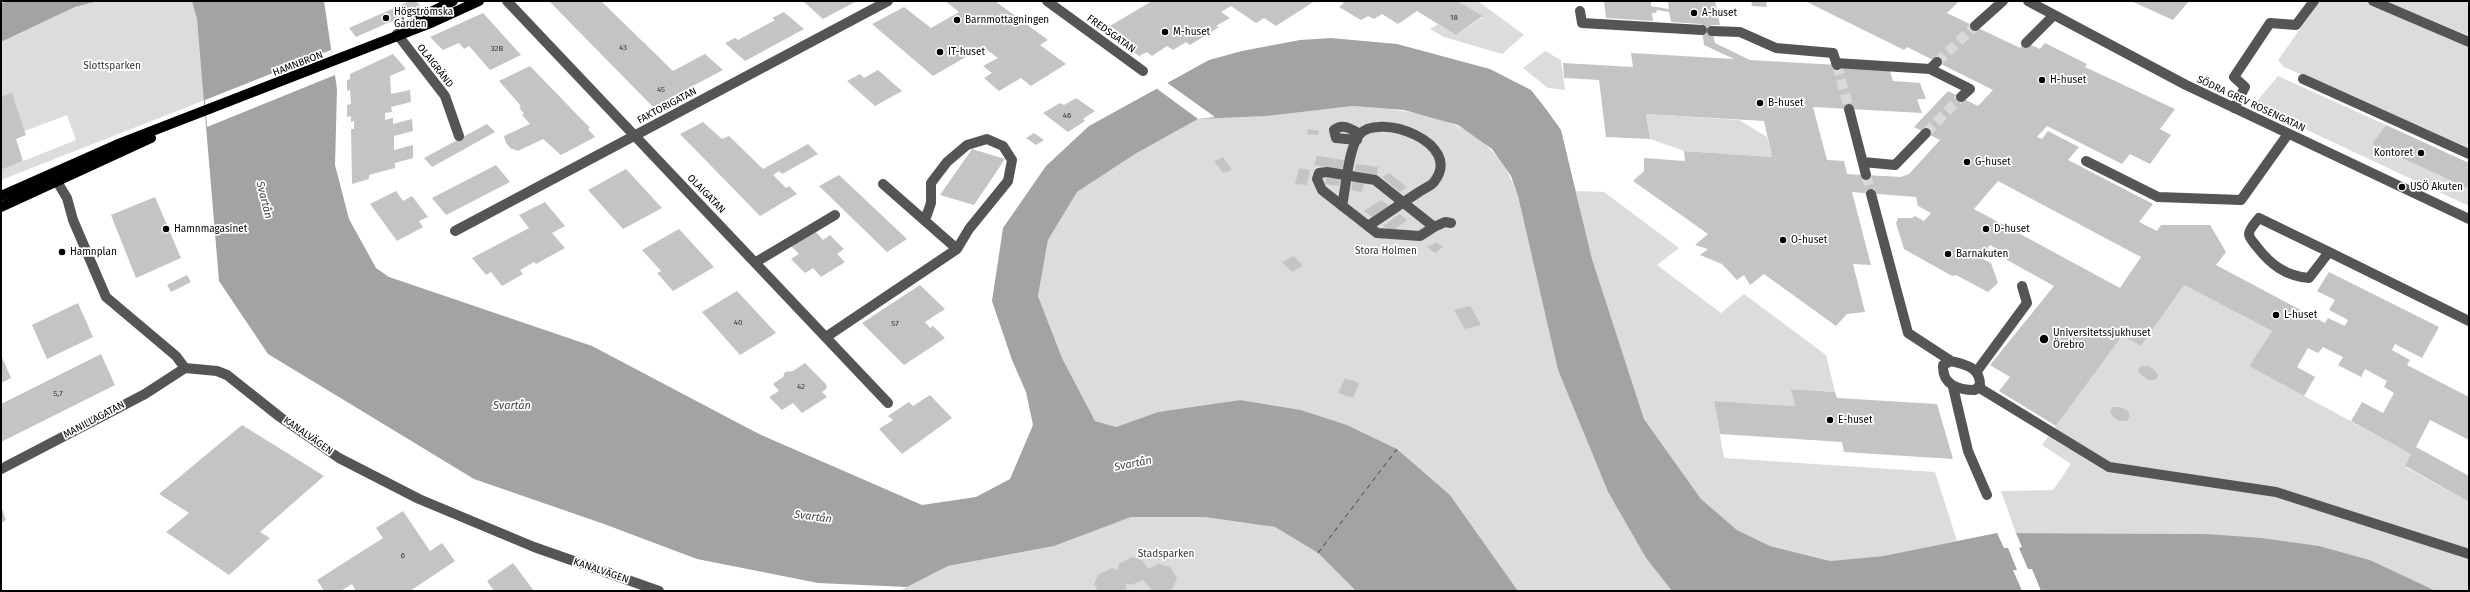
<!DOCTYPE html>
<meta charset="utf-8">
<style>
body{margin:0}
#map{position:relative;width:2470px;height:592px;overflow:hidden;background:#fff;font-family:"Fira Sans",sans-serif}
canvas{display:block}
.frame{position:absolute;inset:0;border:2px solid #000;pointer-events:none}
</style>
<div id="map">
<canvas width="2470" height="592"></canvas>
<div class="frame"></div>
</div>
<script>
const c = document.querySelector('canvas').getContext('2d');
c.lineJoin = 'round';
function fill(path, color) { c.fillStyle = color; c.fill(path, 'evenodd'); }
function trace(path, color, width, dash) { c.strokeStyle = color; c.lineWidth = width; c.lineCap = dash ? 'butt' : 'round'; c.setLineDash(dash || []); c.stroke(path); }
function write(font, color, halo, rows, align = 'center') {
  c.font = font + ' "Fira Sans",sans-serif'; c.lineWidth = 3.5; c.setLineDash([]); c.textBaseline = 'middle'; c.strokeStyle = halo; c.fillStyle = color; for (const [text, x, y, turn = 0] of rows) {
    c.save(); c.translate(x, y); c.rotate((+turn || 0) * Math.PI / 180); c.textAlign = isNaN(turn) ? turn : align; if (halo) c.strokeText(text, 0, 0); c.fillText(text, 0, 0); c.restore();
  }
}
fill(new Path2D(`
 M 98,1 L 192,1 L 197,19 L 205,100 L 1,180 L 1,170 L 76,140 L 67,115 L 25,131 L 1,97 L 1,42 L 75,7 Z
 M 1457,1 L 1478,1 L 1524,35 L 1502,54 L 1444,37 L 1430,29 L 1438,24 L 1456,35 L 1483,17 Z
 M 2320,1 L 2364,1 L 2469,45 L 2469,148 L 2284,67 L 2278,60 Z
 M 2385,1 L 2469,1 L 2469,36 Z
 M 1545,51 L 1561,60 L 1565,90 L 1548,88 L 1523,68 Z
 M 2278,76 L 2386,125 L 2373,144 L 2469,189 L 2469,206 L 2258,107 L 2257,101 Z
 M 1353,106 C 1425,111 1492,119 1518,196 L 1558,370 L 1608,492 L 1646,558 L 1672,591 L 1518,591 L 1450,495 L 1397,449 L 1347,425 L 1301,410 L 1240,400 L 1158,412 L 1116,427 L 1095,421 L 1062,358 L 1038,296 L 1048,240 L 1077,192 L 1135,154 L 1198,119 L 1267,116 Z
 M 1646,114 L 1739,120 L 1767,137 L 1772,157 L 1684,151 L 1650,139 Z
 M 1576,191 L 1604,192 L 1679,248 L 1657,265 L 1721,313 L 1744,294 L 1826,355 L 1835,392 L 1792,389 L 1795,406 L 1714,401 L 1724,458 L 1935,472 L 1957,541 L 1883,556 L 1830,561 L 1770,546 L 1737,530 L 1701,499 L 1644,419 L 1592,259 Z
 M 2184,285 L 2272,331 L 2249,366 L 2411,454 L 2405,467 L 2469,502 L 2469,591 L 2436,591 L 2370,560 L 2319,546 L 2207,534 L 2016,533 L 2001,491 L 2053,490 L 2071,464 L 2042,445 L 2122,336 L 2141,346 Z
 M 1131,517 L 1204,517 L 1275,527 L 1318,553 L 1356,591 L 899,591 L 948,566 L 1054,546 Z`), '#dcdcdc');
fill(new Path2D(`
 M 9,1 L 98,1 L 75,7 L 1,42 L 1,3 Z
 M 192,1 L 324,1 L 337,89 L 335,165 L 349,219 L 376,268 L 389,277 L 592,346 L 759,434 L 922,505 L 976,497 L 1010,479 L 1033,425 L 1026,392 L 1012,360 L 992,301 L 1003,228 L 1046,166 L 1089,126 L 1209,60 L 1242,51 L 1300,40 L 1331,38 L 1397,44 L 1490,69 L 1531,90 L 1546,109 L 1561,130 L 1592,259 L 1644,419 L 1701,499 L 1737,530 L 1770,546 L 1830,561 L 1883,556 L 1997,533 L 2207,534 L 2261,538 L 2319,546 L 2370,560 L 2436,591 L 1672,591 L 1646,558 L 1608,492 L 1558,370 L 1518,196 L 1511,176 L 1492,149 L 1458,125 L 1404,110 L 1353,106 L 1267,116 L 1198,119 L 1135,154 L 1077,192 L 1048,240 L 1038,296 L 1062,358 L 1095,421 L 1116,427 L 1158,412 L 1240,400 L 1301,410 L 1347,425 L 1397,449 L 1450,495 L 1518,591 L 1356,591 L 1318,553 L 1275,527 L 1204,517 L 1131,517 L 1054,546 L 948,566 L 907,587 L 818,583 L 697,559 L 604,524 L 474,479 L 268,354 L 219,281 L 197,19 Z`), '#a3a3a3');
fill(new Path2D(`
 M 331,50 L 335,75 L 207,127 L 205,100 Z
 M 1166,82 L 1215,117 L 1198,119 L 1156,88 Z
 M 1997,533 L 2016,533 L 2022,547 L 2019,548 L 2028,569 L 2032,569 L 2041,591 L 2022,591 L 2013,570 L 2017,570 L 2008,548 L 2004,548 Z`), '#fff');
trace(new Path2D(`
 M 1318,553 L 1397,449`), '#444', 1, [5, 4]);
fill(new Path2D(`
 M 410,1 L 416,1 L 422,8 L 356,37 L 349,28 Z
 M 549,1 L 601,1 L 673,71 L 705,54 L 723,70 L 653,107 Z
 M 803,1 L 857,1 L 823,19 Z
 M 945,1 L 995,1 L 1048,40 L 1040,45 L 1066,64 L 1031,86 L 1021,78 L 999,91 L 984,78 L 992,73 L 983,66 L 998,58 L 983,47 L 933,76 L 872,24 L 904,7 L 931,28 L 959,12 Z
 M 1152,1 L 1315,1 L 1276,26 L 1264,18 L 1256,23 L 1231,6 L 1221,12 L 1230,18 L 1216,26 L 1219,27 L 1190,45 L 1186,42 L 1173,50 L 1167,46 L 1152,56 L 1147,52 L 1139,56 L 1119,42 L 1126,37 L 1110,26 Z
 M 1340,1 L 1457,1 L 1483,16 L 1456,35 L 1417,11 L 1398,24 L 1382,14 L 1374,19 L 1368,16 L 1361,20 L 1339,7 L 1344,3 Z
 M 1604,1 L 1651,1 L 1651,6 L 1669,9 L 1668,1 L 1715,1 L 1720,25 L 1711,25 L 1715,43 L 1750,60 L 1889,68 L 1893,81 L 1920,83 L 1926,99 L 1917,99 L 1922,113 L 1813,107 L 1827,160 L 1844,161 L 1847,174 L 1901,177 L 1909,174 L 1940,140 L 1914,127 L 1948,91 L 1978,106 L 1993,90 L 1907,47 L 1904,50 L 1805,1 L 1959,1 L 1947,13 L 2020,48 L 2025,42 L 2040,49 L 2045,43 L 2087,64 L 2085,67 L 2175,109 L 2160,129 L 2171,135 L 2150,164 L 2130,154 L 2122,164 L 2047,126 L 2037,137 L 2042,139 L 2048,131 L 2079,147 L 2068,160 L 2153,204 L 2139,222 L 2157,231 L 2161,225 L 2210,225 L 2226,252 L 2216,265 L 2325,323 L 2328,318 L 2345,326 L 2348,320 L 2329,310 L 2335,300 L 2317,291 L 2329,272 L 2439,327 L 2422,358 L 2395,344 L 2392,350 L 2410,360 L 2407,365 L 2469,397 L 2469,440 L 2430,420 L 2416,447 L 2469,476 L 2469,502 L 2405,466 L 2411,454 L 2351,421 L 2362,402 L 2383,413 L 2394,393 L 2384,387 L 2387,381 L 2365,369 L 2361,377 L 2338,365 L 2343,357 L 2323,347 L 2318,353 L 2308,348 L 2297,367 L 2315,377 L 2304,396 L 2249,366 L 2272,331 L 2184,285 L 2141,346 L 2122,336 L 2056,426 L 1999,391 L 2010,377 L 1990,365 L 2054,286 L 2000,256 L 2000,251 L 1990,245 L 1981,258 L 1991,263 L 1998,283 L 1988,292 L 1956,275 L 1952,276 L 1904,249 L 1896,223 L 1898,218 L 1912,218 L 1915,216 L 1924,221 L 1931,213 L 1918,206 L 1916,197 L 1852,192 L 1871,265 L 1853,264 L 1865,312 L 1847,314 L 1836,326 L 1764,274 L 1750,285 L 1744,275 L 1737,280 L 1722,264 L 1700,255 L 1708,249 L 1695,245 L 1708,234 L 1633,181 L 1644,171 L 1644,158 L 1685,161 L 1684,151 L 1772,157 L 1764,121 L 1646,114 L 1650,139 L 1606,137 L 1599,80 L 1564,78 L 1563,63 L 1633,67 L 1631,53 L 1734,59 L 1704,45 L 1701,24 L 1671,22 L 1669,12 L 1657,10 L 1656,13 L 1652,13 L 1653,21 L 1606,18 ZM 1998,181 L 2141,257 L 2120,288 L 1974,209 Z
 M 1751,1 L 1766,1 L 1767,7 L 1752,6 Z
 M 2131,1 L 2189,1 L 2173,20 Z
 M 784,12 L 804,29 L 745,61 L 725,43 L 735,38 L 738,40 L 775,20 L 772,18 Z
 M 483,13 L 521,55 L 490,70 L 469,46 L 464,49 L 459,43 L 443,50 L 430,37 Z
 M 393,54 L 406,69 L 390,76 L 391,94 L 410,90 L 411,102 L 391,107 L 392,112 L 385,113 L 385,120 L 393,118 L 393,124 L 412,119 L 413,131 L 394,136 L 394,150 L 413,145 L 413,158 L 395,163 L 395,168 L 369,175 L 369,179 L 352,184 L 351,129 L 354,129 L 354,121 L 351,122 L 351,116 L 347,117 L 347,105 L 351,104 L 350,90 L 347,91 L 347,80 L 350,79 L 350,74 Z
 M 530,66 L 590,128 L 588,129 L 595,137 L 561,155 L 543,139 L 518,151 L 510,148 L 506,143 L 504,136 L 530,124 L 522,115 L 524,114 L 519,107 L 521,106 L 499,81 Z
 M 878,70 L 902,91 L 875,106 L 847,81 L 860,74 L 864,78 Z
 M 12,93 L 26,135 L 16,139 L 23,161 L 1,170 L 1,97 Z
 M 1076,98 L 1095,111 L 1083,119 L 1085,121 L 1068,132 L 1043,113 L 1060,103 L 1064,105 Z
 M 703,122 L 722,139 L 729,136 L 763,169 L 808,144 L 818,154 L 782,174 L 779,171 L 773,175 L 786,188 L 789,186 L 797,194 L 760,216 L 680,134 Z
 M 487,124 L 495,132 L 432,167 L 424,158 Z
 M 2386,125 L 2469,163 L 2469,189 L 2372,144 Z
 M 1308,129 L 1319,131 L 1318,135 L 1307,134 Z
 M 1034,133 L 1044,140 L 1036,145 L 1026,138 Z
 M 972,149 L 1005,159 L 974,205 L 940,195 Z
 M 1317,156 L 1344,160 L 1342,170 L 1314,165 Z
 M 1223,157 L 1232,170 L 1223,173 L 1214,161 Z
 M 1356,164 L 1378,167 L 1377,175 L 1355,171 Z
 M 496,165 L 510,182 L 446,215 L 432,198 Z
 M 1299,168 L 1310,170 L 1307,185 L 1295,184 Z
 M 626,169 L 662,208 L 623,229 L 588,190 Z
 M 1389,173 L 1407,187 L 1400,192 L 1382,177 Z
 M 839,175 L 907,239 L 887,252 L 819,186 Z
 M 1327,177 L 1341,179 L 1339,186 L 1325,184 Z
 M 1353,181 L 1364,183 L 1362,192 L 1351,190 Z
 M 396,191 L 403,201 L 412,196 L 428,217 L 419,221 L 423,227 L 397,241 L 370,204 Z
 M 155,197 L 181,258 L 136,278 L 111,215 Z
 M 1381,200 L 1389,206 L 1372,217 L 1364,211 Z
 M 545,202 L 565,226 L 552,233 L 565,248 L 536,264 L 534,262 L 520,270 L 523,274 L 502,286 L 491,272 L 486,275 L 472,258 L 529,228 L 519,215 Z
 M 1400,214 L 1407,220 L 1391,232 L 1383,226 Z
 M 679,229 L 714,267 L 673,291 L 657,273 L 661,271 L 642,250 Z
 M 815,231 L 823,240 L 830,235 L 844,249 L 837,254 L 845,262 L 821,277 L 813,268 L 805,273 L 791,259 L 799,254 L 791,246 Z
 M 1436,242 L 1443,247 L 1435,253 L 1427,247 Z
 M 1294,256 L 1303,266 L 1292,272 L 1282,262 Z
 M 187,275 L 191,282 L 171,292 L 167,285 Z
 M 920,285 L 945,309 L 925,322 L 930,328 L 933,326 L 945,338 L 904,365 L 862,323 Z
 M 737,291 L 776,333 L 740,355 L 702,312 Z
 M 78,303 L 93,337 L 47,359 L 32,325 Z
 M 1470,306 L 1481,325 L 1465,329 L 1454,310 Z
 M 101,354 L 115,385 L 1,442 L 1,404 Z
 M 1,355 L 11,378 L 1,383 Z
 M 805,363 L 826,384 L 827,388 L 822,392 L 827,397 L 802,413 L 793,403 L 782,410 L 769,397 L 779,391 L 773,384 L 783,377 L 785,372 L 793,371 Z
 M 2141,366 L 2148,366 L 2155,370 L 2158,376 L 2155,380 L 2148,380 L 2141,375 L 2138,370 Z
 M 1345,378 L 1359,383 L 1353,398 L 1338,393 Z
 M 1791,389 L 1835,392 L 1837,398 L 1937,404 L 1953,459 L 1844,452 L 1842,442 L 1720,434 L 1714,401 L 1795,406 Z
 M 930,395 L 952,418 L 902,454 L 879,429 L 893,420 L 888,416 L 909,402 L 913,406 Z
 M 2113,407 L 2120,407 L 2128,411 L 2130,417 L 2127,421 L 2120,421 L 2113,417 L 2110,411 Z
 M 242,425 L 324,476 L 260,532 L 270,538 L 229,575 L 166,532 L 189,513 L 159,494 Z
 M 1,506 L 6,520 L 1,523 Z
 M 403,511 L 430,551 L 442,543 L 455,561 L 410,591 L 356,591 L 352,584 L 341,591 L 324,591 L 317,580 L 383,538 L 376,528 Z
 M 1132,557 L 1142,560 L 1148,569 L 1158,564 L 1170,567 L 1177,578 L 1173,588 L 1168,591 L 1153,591 L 1143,580 L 1131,585 L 1126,583 L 1126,589 L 1121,591 L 1098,591 L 1094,584 L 1098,575 L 1112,568 L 1117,570 L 1119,564 Z
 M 513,563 L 534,591 L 494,591 L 487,581 Z`), '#c4c4c4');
trace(new Path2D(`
 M 1937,62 L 1975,26
 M 1837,65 L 1849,109
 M 1926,133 L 1961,97
 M 1866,175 L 1871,194`), '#d9d9d9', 10, [10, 5]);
trace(new Path2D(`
 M 507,1 L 888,403
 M 1047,1 L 1143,71
 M 2028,1 L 2186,85 L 2469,219
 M 2373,1 L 2469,42
 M 1580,11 L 1582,23 L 1702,30
 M 1975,26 L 2003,1
 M 1712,31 L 1740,32 L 1776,48 L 1833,53 L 1837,65
 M 397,34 L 445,96 L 459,136
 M 2026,43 L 2053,16
 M 1836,63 L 1930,69 L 1937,62
 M 1930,69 L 1970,89 L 1961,97
 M 2303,79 L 2469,154
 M 2234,108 L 2245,87 L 2234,77 L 2270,23 L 2296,25 L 2314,1
 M 1849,109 L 1866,175
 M 1357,140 L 1336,138 L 1334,130 C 1343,123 1351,129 1360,134
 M 2086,161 L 2158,197 L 2241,200 L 2288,134
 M 1863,162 L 1895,165 L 1926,133
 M 1327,172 L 1375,180 L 1434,227 L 1420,236 L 1377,233 L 1322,190 L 1317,179 L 1319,173 Z
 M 53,175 L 67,198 L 73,220 L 106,297 L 176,356 L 185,368 L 217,371 L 227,375 L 280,417 L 339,458 L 419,499 L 534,547 L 659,591
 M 883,184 L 957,249
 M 1871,194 L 1908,333 L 1951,361
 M 1342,206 C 1346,187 1348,150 1359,135 C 1378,111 1465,143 1434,182 C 1431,186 1423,189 1419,192 C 1402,203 1385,215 1368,226
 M 2259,218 L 2329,252 L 2309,278 C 2286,276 2271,265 2257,247 C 2254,243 2249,238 2249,234 C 2249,229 2256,222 2259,218 Z
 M 1434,227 L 1445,222 L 1451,223
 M 455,231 L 888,1
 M 2329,252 L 2469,321
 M 756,262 L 835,215
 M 826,337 L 957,249 L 969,229 L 1008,181 L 1012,160 L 1003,146 L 987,139 L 967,145 L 947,162 L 931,183 L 931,203 L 925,220
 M 1951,361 C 1966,365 1980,367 1980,385 L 1975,390 C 1958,390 1942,385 1943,365 Z
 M 1977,371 L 2027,303 L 2022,286
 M 1953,387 L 1968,451 L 1987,495
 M 1978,387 L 2109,467 L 2276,492 L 2469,554
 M 1,469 L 145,394 L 185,368`), '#555', 10);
trace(new Path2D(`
 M 407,28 L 423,16 L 453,1
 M 1,196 L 116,145 L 433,22 L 479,1
 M 1,207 L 151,138`), '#000', 10);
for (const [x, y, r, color] of [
 [1694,13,4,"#000"],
 [386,18,4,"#000"],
 [957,20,4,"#000"],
 [1165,32,4,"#000"],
 [940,52,4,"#000"],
 [2042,80,4,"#000"],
 [1760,103,4,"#000"],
 [2421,153,4,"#000"],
 [1967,162,4,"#000"],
 [2402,187,4,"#000"],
 [166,229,4,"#000"],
 [1986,229,4,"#000"],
 [1783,240,4,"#000"],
 [62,252,4,"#000"],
 [1948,254,4,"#000"],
 [2276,315,4,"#000"],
 [2044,339,5,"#000"],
 [1830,420,4,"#000"]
]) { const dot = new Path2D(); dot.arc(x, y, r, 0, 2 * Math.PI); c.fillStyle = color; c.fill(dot); trace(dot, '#fff', 1.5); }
write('8px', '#313131', null, [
 ["18",1454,18],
 ["43",623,48],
 ["32B",497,49],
 ["45",661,90],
 ["46",1067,116],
 ["40",738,323],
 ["57",895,324],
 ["42",801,387],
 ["5,7",58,394],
 ["6",403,556]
]);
write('10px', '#000', '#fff', [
 ["Högströmska",394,12],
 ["Gården",394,24],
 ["A-huset",1702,13],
 ["Barnmottagningen",965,20],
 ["M-huset",1173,32],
 ["IT-huset",948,52],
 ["H-huset",2050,80],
 ["B-huset",1768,103],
 ["Kontoret",2413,153,"right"],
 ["G-huset",1975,162],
 ["USÖ Akuten",2410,187],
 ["Hamnmagasinet",174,229],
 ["D-huset",1994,229],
 ["O-huset",1791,240],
 ["Hamnplan",70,252],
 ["Barnakuten",1956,254],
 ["L-huset",2284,315],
 ["Universitetssjukhuset",2053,333],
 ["Örebro",2053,345],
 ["E-huset",1838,420]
], 'left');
write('10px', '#000', '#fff', [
 ["FREDSGATAN",1111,34,36],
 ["HAMNBRON",298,64,-21],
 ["OLAIGRÄND",435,66,52],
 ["SÖDRA GREV ROSENGATAN",2251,104,25],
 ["FAKTORIGATAN",667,106,-28],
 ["OLAIGATAN",706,194,46],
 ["MANILLAGATAN",94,420,-28],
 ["KANALVÄGEN",308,436,35],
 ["KANALVÄGEN",601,571,19]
]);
write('10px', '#333', '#fff', [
 ["Slottsparken",112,66],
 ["Stora Holmen",1386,251],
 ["Stadsparken",1166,554]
]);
write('italic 11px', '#444', '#fff', [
 ["Svartån",264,200,76],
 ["Svartån",512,406],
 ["Svartån",1133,464,-11],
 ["Svartån",813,517,8]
]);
</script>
